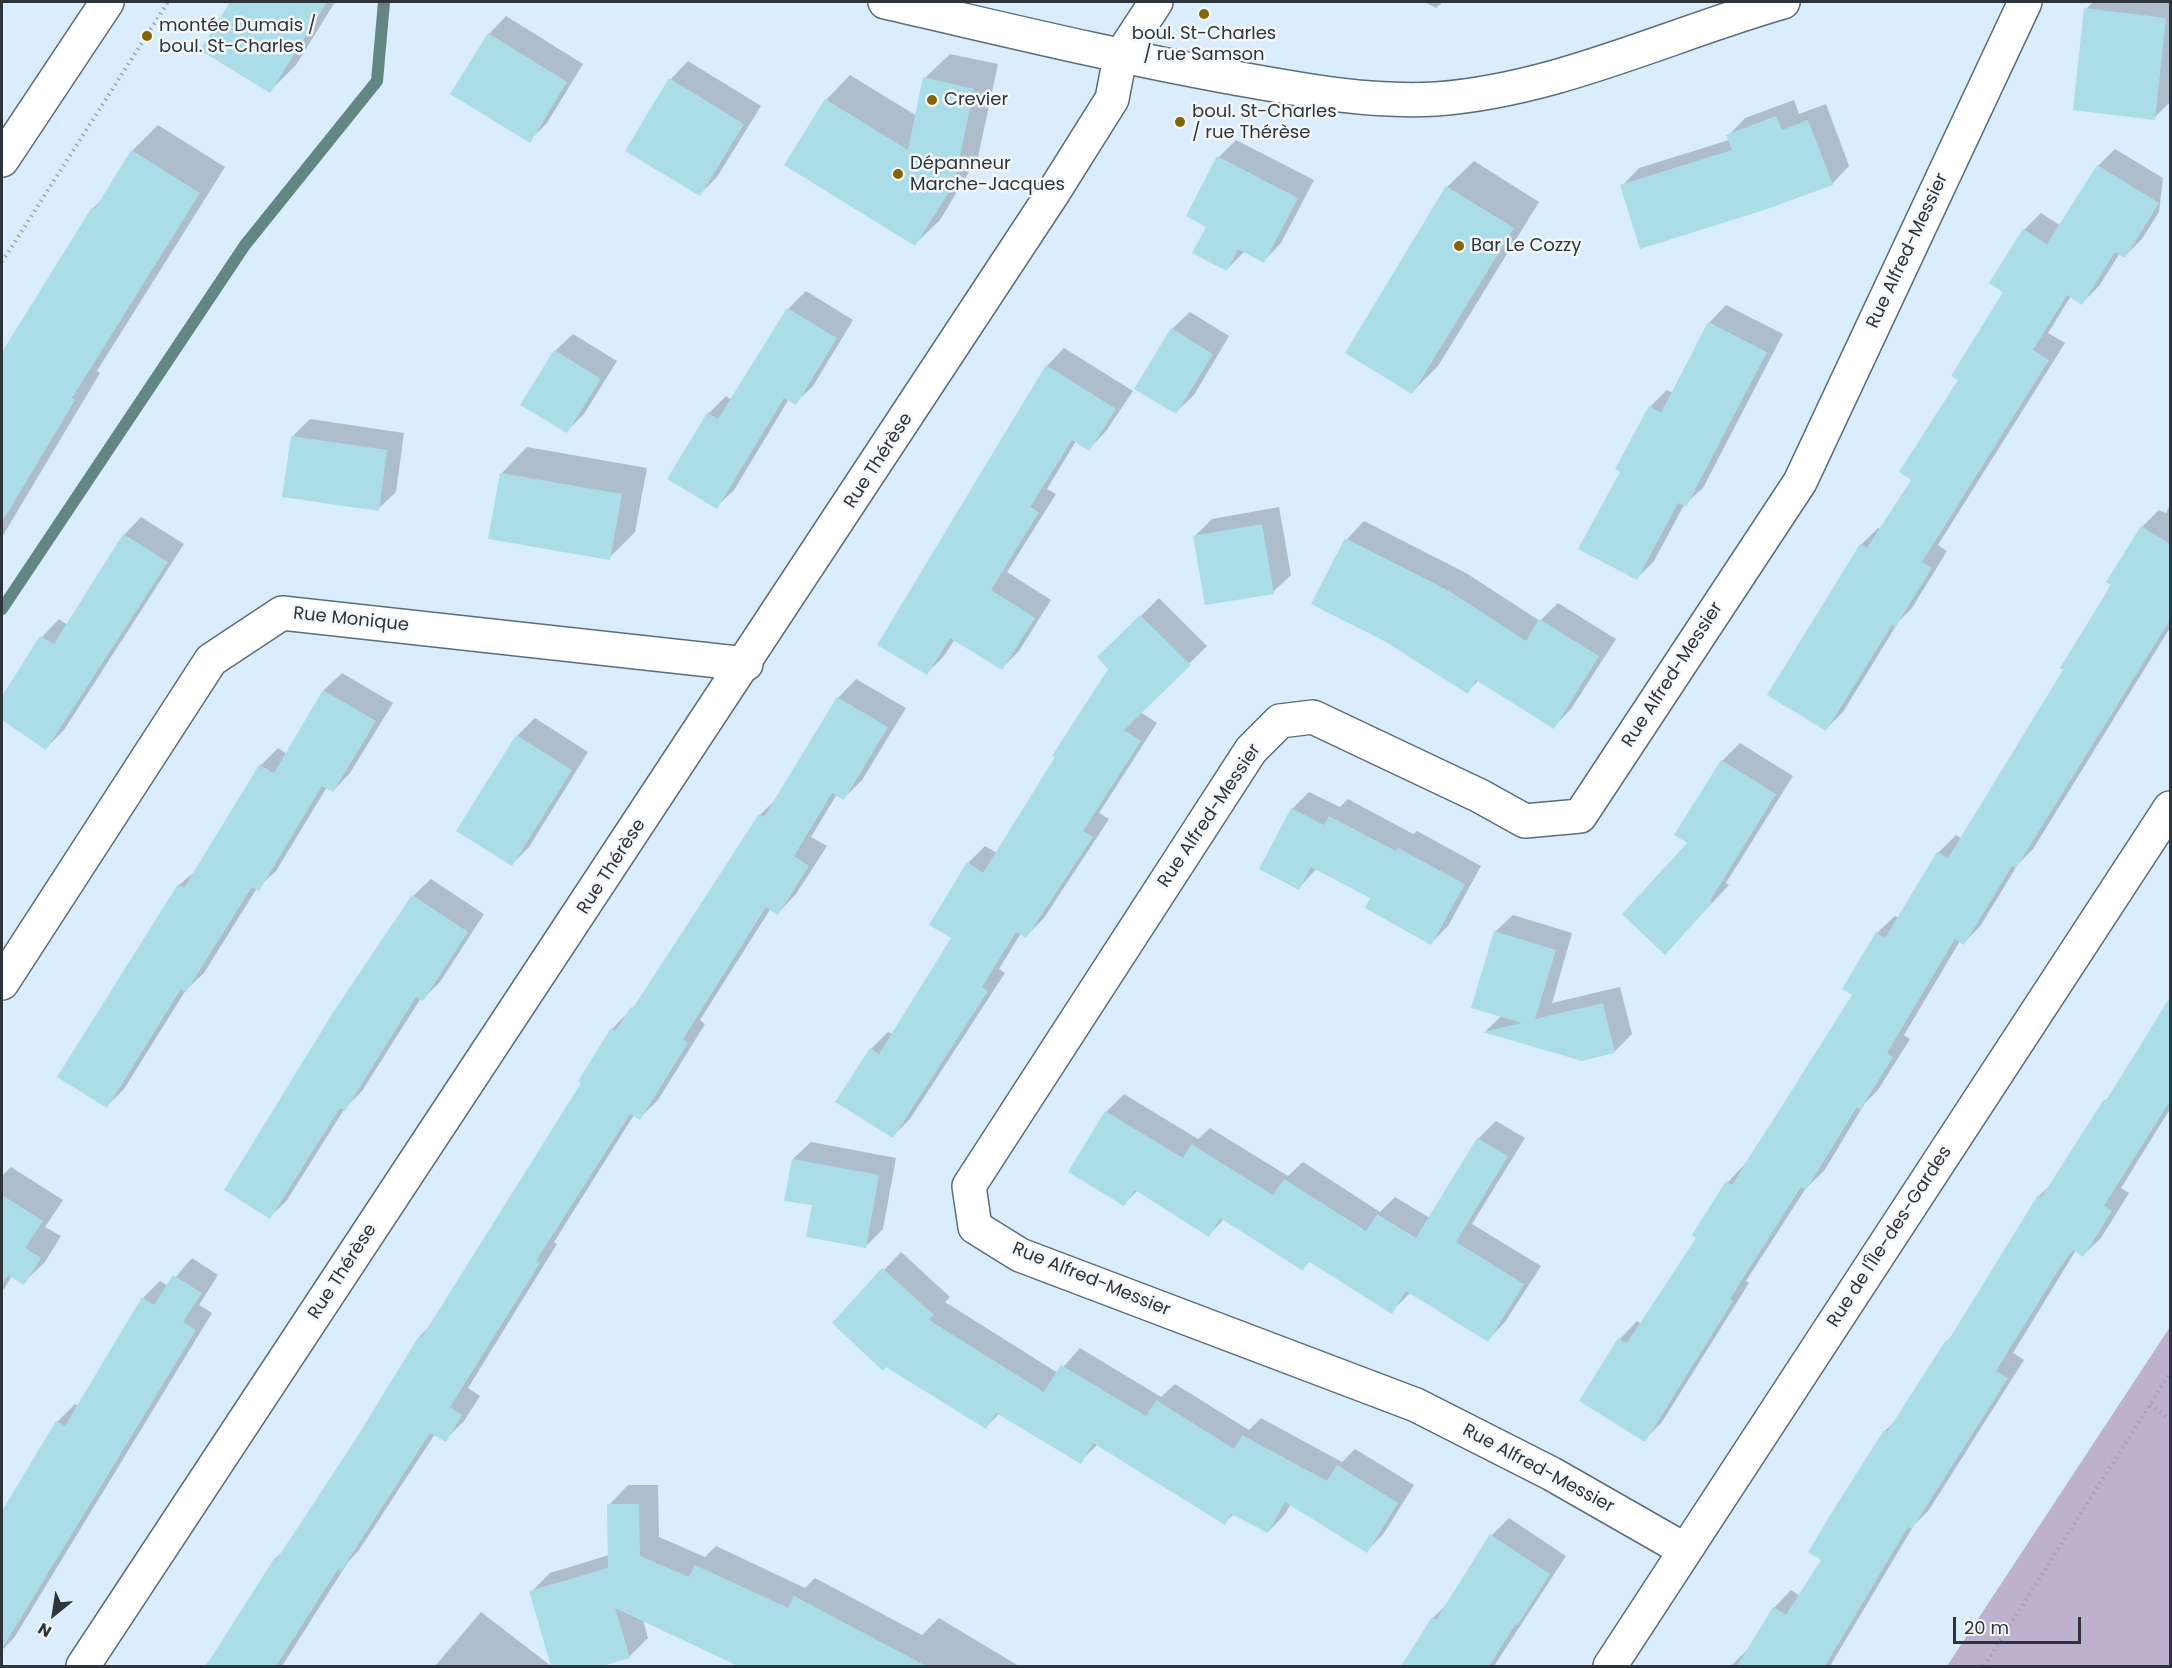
<!DOCTYPE html>
<meta charset="utf-8">
<style>
body{margin:0}
#map{position:relative;width:2172px;height:1668px;overflow:hidden;background:#d9edfe;font-family:Poppins,sans-serif}
canvas{display:block}
.frame{position:absolute;inset:0;border:3px solid #2d353b;pointer-events:none}
.north{position:absolute;left:24px;top:1584px;width:60px;height:60px;-webkit-text-stroke:4px #f4f8fb;paint-order:stroke;rotate:210deg;font-size:16px;font-weight:700;line-height:24px;text-align:center;color:#2d353b}
.north::after{content:'';display:block;margin:auto;width:21px;height:27px;background:#2d353b;clip-path:polygon(50% 0,100% 100%,50% 72%,0 100%)}
.scale{position:absolute;left:1953px;top:1617px;width:128px;height:27px;box-sizing:border-box;border:3px solid #2d353b;border-top:0;padding-left:8px;font-size:18px;line-height:21px;white-space:nowrap;color:#2d353b;-webkit-text-stroke:4px #f4f8fb;paint-order:stroke}
</style>
<div id="map">
<canvas width="2172" height="1668"></canvas>
<div class="frame"></div>
<div class="north">N</div>
<div class="scale">20 m</div>
</div>
<script>
const c = document.querySelector('canvas').getContext('2d');
c.lineJoin = 'round';
function fill(path, color) { c.fillStyle = color; c.fill(path, 'evenodd'); }
function trace(path, color, width, dash) { c.strokeStyle = color; c.lineWidth = width; c.lineCap = dash ? 'butt' : 'round'; c.setLineDash(dash || []); c.stroke(path); }
function write(font, color, halo, rows, align = 'center') {
  c.font = font + ' Poppins,sans-serif'; c.lineWidth = 5; c.setLineDash([]); c.textBaseline = 'middle'; c.strokeStyle = halo; c.fillStyle = color; for (const [text, x, y, turn = 0] of rows) {
    c.save(); c.translate(x, y); c.rotate((+turn || 0) * Math.PI / 180); c.textAlign = isNaN(turn) ? turn : align; if (halo) c.strokeText(text, 0, 0); c.fillText(text, 0, 0); c.restore();
  }
}
fill(new Path2D(`
 M 2170,1327 L 2170,1666 L 1947,1666 Z`), '#beb1d0');
fill(new Path2D(`
 M 232,2 L 335,2 L 296,65 L 270,91 L 202,49 Z
 M 1425,2 L 1443,2 L 1436,8 Z
 M 2093,2 L 2170,2 L 2170,102 L 2154,118 L 2086,9 Z
 M 506,16 L 583,64 L 547,123 L 529,141 L 489,34 Z
 M 950,54 L 998,64 L 978,157 L 940,220 L 915,244 L 826,100 L 850,75 L 917,116 L 925,78 Z
 M 688,61 L 761,106 L 717,177 L 700,194 L 627,150 L 671,79 Z
 M 1794,100 L 1799,114 L 1826,104 L 1849,166 L 1832,184 L 1622,186 L 1639,168 L 1729,140 L 1728,136 L 1745,118 Z
 M 158,125 L 225,167 L 97,371 L 100,373 L 2,537 L 2,362 L 93,208 L 103,199 L 132,151 Z
 M 1236,140 L 1314,180 L 1281,243 L 1264,261 L 1245,251 L 1226,270 L 1208,226 L 1219,157 Z
 M 2115,149 L 2163,178 L 2159,212 L 2142,239 L 2125,256 L 2120,253 L 2099,286 L 2082,303 L 2071,296 L 2048,333 L 2065,343 L 1938,545 L 1947,551 L 1912,608 L 1899,621 L 1843,712 L 1826,729 L 1861,545 L 1878,528 L 1880,529 L 1913,479 L 2005,291 L 2024,230 L 2041,213 L 2061,226 L 2098,166 Z
 M 1474,161 L 1539,202 L 1438,366 L 1412,392 L 1447,187 Z
 M 806,291 L 853,320 L 813,386 L 795,403 L 789,399 L 734,490 L 716,507 L 669,478 L 708,414 L 726,396 L 732,400 L 788,309 Z
 M 1726,305 L 1783,334 L 1703,488 L 1684,505 L 1654,561 L 1637,578 L 1622,471 L 1650,407 L 1667,390 L 1673,393 L 1709,323 Z
 M 1190,312 L 1229,336 L 1194,395 L 1176,412 L 1172,329 Z
 M 573,334 L 617,361 L 584,414 L 567,431 L 555,351 Z
 M 1064,348 L 1133,391 L 1106,431 L 1089,449 L 1076,441 L 1047,489 L 1056,494 L 1007,572 L 1051,600 L 1019,651 L 1002,668 L 955,639 L 944,656 L 927,673 L 1047,366 Z
 M 310,419 L 404,433 L 396,492 L 378,509 L 292,437 Z
 M 527,447 L 647,468 L 635,532 L 609,558 L 501,474 Z
 M 2170,505 L 2170,628 L 2033,849 L 2018,864 L 1981,925 L 1964,943 L 1960,941 L 1904,1035 L 1910,1039 L 1878,1090 L 1865,1103 L 1824,1171 L 1806,1188 L 1746,1281 L 1749,1283 L 1662,1422 L 1644,1440 L 1581,1401 L 1620,1339 L 1637,1321 L 1641,1324 L 1698,1237 L 1694,1235 L 1728,1182 L 1745,1164 L 1854,995 L 1877,933 L 1895,916 L 1899,918 L 1938,853 L 1956,835 L 1962,839 L 2065,669 L 2142,527 L 2159,510 L 2166,513 Z
 M 1279,507 L 1291,575 L 1273,592 L 1194,537 L 1212,519 Z
 M 141,517 L 184,544 L 64,730 L 46,748 L 2,719 L 2,699 L 42,637 L 59,619 L 68,625 L 124,535 Z
 M 1364,521 L 1466,573 L 1540,621 L 1558,603 L 1616,639 L 1571,709 L 1554,727 L 1479,680 L 1467,692 L 1385,640 L 1313,603 L 1347,539 Z
 M 1159,598 L 1207,646 L 1140,712 L 1157,723 L 1099,813 L 1109,819 L 1044,918 L 1026,936 L 1021,933 L 999,969 L 1005,973 L 910,1119 L 892,1137 L 871,1049 L 888,1032 L 892,1034 L 953,938 L 968,863 L 985,846 L 997,853 L 1110,669 L 1099,657 Z
 M 342,673 L 393,703 L 350,773 L 333,791 L 327,787 L 276,871 L 257,888 L 204,973 L 186,990 L 124,1089 L 107,1106 L 179,885 L 198,869 L 260,766 L 278,748 L 287,754 L 324,690 Z
 M 856,679 L 906,708 L 862,780 L 844,798 L 837,794 L 811,837 L 827,846 L 796,894 L 778,913 L 771,908 L 700,1020 L 705,1024 L 658,1100 L 640,1118 L 634,1115 L 554,1242 L 557,1244 L 468,1388 L 480,1396 L 464,1421 L 445,1440 L 435,1434 L 359,1550 L 348,1562 L 282,1666 L 205,1666 L 216,1653 L 276,1558 L 286,1548 L 353,1446 L 420,1336 L 431,1325 L 583,1083 L 612,1029 L 641,999 L 760,815 L 777,798 L 838,698 Z
 M 535,718 L 588,752 L 529,847 L 512,864 L 458,831 L 517,736 Z
 M 1740,743 L 1793,776 L 1726,883 L 1729,885 L 1682,935 L 1690,843 L 1676,835 L 1722,761 Z
 M 1309,792 L 1340,807 L 1348,799 L 1413,834 L 1417,831 L 1481,866 L 1448,926 L 1431,943 L 1372,897 L 1317,868 L 1299,888 L 1292,809 Z
 M 431,879 L 484,914 L 440,982 L 423,999 L 421,998 L 362,1091 L 345,1108 L 287,1200 L 270,1217 L 413,896 Z
 M 1513,915 L 1572,933 L 1552,1003 L 1620,987 L 1632,1034 L 1614,1052 L 1582,1060 L 1486,1031 L 1502,1015 L 1495,932 Z
 M 2170,1002 L 2170,1109 L 2121,1188 L 2129,1193 L 2101,1238 L 2083,1255 L 2076,1250 L 2013,1353 L 2024,1360 L 1929,1510 L 1914,1525 L 1830,1666 L 1731,1666 L 1751,1646 L 1774,1608 L 1791,1590 L 1800,1596 L 1823,1560 L 1885,1431 L 1898,1418 L 1947,1341 L 1955,1333 L 2039,1196 L 2053,1182 Z
 M 1124,1094 L 1198,1139 L 1210,1128 L 1288,1176 L 1303,1162 L 1380,1212 L 1395,1197 L 1430,1218 L 1478,1139 L 1496,1121 L 1525,1138 L 1472,1224 L 1541,1266 L 1505,1322 L 1488,1340 L 1411,1292 L 1391,1312 L 1310,1261 L 1302,1269 L 1224,1219 L 1209,1235 L 1138,1190 L 1124,1204 L 1070,1171 L 1106,1112 Z
 M 811,1142 L 896,1158 L 883,1229 L 866,1246 L 813,1204 L 793,1159 Z
 M 11,1167 L 63,1200 L 45,1227 L 61,1236 L 45,1262 L 23,1283 L 12,1276 L 2,1292 L 2,1176 Z
 M 901,1252 L 950,1297 L 945,1302 L 1058,1373 L 1080,1348 L 1161,1397 L 1175,1384 L 1249,1430 L 1261,1418 L 1342,1462 L 1355,1449 L 1414,1485 L 1384,1533 L 1367,1551 L 1291,1504 L 1285,1514 L 1268,1532 L 1234,1514 L 1224,1523 L 1098,1444 L 1080,1462 L 1000,1413 L 986,1427 L 834,1323 Z
 M 192,1258 L 218,1275 L 199,1305 L 212,1313 L 14,1638 L 2,1650 L 2,1524 L 4,1520 L 2,1514 L 58,1421 L 75,1404 L 78,1406 L 143,1298 L 160,1281 L 168,1286 Z
 M 628,1485 L 658,1485 L 659,1537 L 705,1557 L 716,1546 L 805,1588 L 815,1578 L 922,1635 L 939,1618 L 1019,1666 L 741,1666 L 643,1620 L 648,1638 L 629,1657 L 596,1666 L 553,1666 L 531,1592 L 550,1573 L 609,1555 L 609,1505 Z
 M 1509,1518 L 1566,1556 L 1494,1666 L 1403,1666 L 1433,1618 L 1448,1603 L 1492,1535 Z
 M 481,1612 L 551,1666 L 435,1666 Z`), '#0003');
trace(new Path2D(`
 M 2,609 L 245,245 L 377,81 L 384,2`), '#628782', 12);
fill(new Path2D(`
 M 230,2 L 327,2 L 270,93 L 200,50 Z
 M 2084,8 L 2166,18 L 2155,120 L 2073,110 Z
 M 488,33 L 567,82 L 530,143 L 450,94 Z
 M 923,77 L 974,89 L 954,184 L 915,246 L 784,165 L 825,99 L 908,150 Z
 M 669,78 L 744,124 L 700,196 L 625,151 Z
 M 1776,116 L 1782,130 L 1808,120 L 1833,185 L 1764,210 L 1640,249 L 1620,185 L 1732,150 L 1726,135 Z
 M 131,150 L 200,193 L 72,398 L 75,400 L 2,522 L 2,352 L 92,207 L 95,209 Z
 M 1217,156 L 1298,198 L 1264,263 L 1238,249 L 1227,271 L 1192,253 L 1206,227 L 1186,216 Z
 M 2097,165 L 2159,203 L 2125,258 L 2115,252 L 2082,305 L 2067,295 L 2033,350 L 2049,360 L 1922,562 L 1932,568 L 1895,627 L 1892,625 L 1826,731 L 1767,695 L 1860,544 L 1867,548 L 1911,480 L 1899,472 L 1958,380 L 1951,376 L 2003,292 L 1989,283 L 2023,229 L 2047,244 Z
 M 1446,186 L 1514,228 L 1412,394 L 1345,353 Z
 M 787,308 L 837,338 L 796,405 L 784,398 L 717,509 L 667,479 L 707,413 L 718,419 Z
 M 1708,322 L 1767,352 L 1686,507 L 1678,503 L 1637,580 L 1578,549 L 1620,472 L 1615,469 L 1649,406 L 1661,413 Z
 M 1171,328 L 1213,354 L 1176,414 L 1134,389 Z
 M 554,350 L 601,379 L 567,433 L 520,405 Z
 M 1046,365 L 1116,409 L 1089,451 L 1072,440 L 1030,507 L 1039,512 L 991,590 L 1035,618 L 1002,670 L 950,638 L 927,675 L 877,645 Z
 M 291,436 L 387,450 L 379,511 L 282,497 Z
 M 500,473 L 622,494 L 610,560 L 488,539 Z
 M 1262,524 L 1274,594 L 1205,605 L 1193,536 Z
 M 2141,526 L 2170,544 L 2170,620 L 2016,868 L 2012,866 L 1964,945 L 1955,939 L 1887,1053 L 1893,1057 L 1860,1110 L 1857,1107 L 1806,1190 L 1801,1187 L 1730,1299 L 1733,1301 L 1645,1442 L 1579,1401 L 1618,1338 L 1627,1343 L 1696,1238 L 1692,1235 L 1726,1181 L 1732,1185 L 1852,995 L 1842,989 L 1876,932 L 1885,938 L 1937,852 L 1948,858 L 2063,670 L 2060,668 L 2111,585 L 2106,582 Z
 M 123,534 L 168,562 L 46,750 L 2,720 L 2,696 L 40,636 L 54,644 Z
 M 1345,538 L 1449,591 L 1526,641 L 1539,619 L 1599,656 L 1554,729 L 1476,680 L 1468,694 L 1384,641 L 1311,604 Z
 M 1140,615 L 1191,665 L 1124,730 L 1141,741 L 1083,831 L 1093,837 L 1026,938 L 1016,932 L 982,987 L 988,991 L 893,1138 L 835,1102 L 870,1048 L 879,1054 L 951,938 L 929,925 L 967,862 L 983,873 L 1055,757 L 1052,756 L 1108,669 L 1097,657 Z
 M 323,690 L 376,721 L 333,792 L 322,786 L 259,891 L 252,887 L 186,992 L 181,989 L 107,1108 L 57,1077 L 178,884 L 184,888 L 259,765 L 274,773 Z
 M 837,697 L 888,727 L 844,800 L 832,793 L 794,856 L 809,866 L 778,915 L 766,907 L 683,1039 L 688,1043 L 640,1120 L 630,1114 L 536,1261 L 540,1263 L 450,1407 L 462,1415 L 446,1442 L 430,1433 L 341,1571 L 338,1569 L 276,1666 L 206,1666 L 275,1557 L 277,1559 L 352,1445 L 419,1336 L 422,1337 L 581,1083 L 578,1081 L 611,1028 L 615,1031 L 631,1007 L 633,1008 L 759,814 L 764,817 Z
 M 516,735 L 572,770 L 512,866 L 456,831 Z
 M 1721,760 L 1776,794 L 1710,901 L 1712,903 L 1665,955 L 1622,914 L 1687,843 L 1674,835 Z
 M 1291,808 L 1324,825 L 1329,816 L 1396,851 L 1398,848 L 1465,884 L 1431,945 L 1365,908 L 1370,898 L 1311,867 L 1299,890 L 1259,869 Z
 M 412,895 L 468,932 L 423,1001 L 416,997 L 345,1111 L 340,1108 L 270,1219 L 224,1190 L 334,1011 Z
 M 1494,931 L 1556,950 L 1535,1019 L 1603,1003 L 1615,1053 L 1582,1061 L 1483,1032 L 1522,1023 L 1471,1008 Z
 M 2170,997 L 2170,1101 L 2104,1206 L 2112,1211 L 2083,1257 L 2073,1250 L 2059,1269 L 1996,1371 L 2008,1378 L 1912,1529 L 1908,1527 L 1825,1666 L 1737,1666 L 1773,1607 L 1786,1615 L 1821,1560 L 1808,1552 L 1837,1504 L 1884,1430 L 1887,1432 L 1946,1340 L 1948,1341 L 2038,1195 L 2041,1198 L 2104,1099 L 2106,1101 Z
 M 1105,1111 L 1183,1158 L 1191,1144 L 1273,1195 L 1284,1179 L 1366,1231 L 1377,1214 L 1416,1238 L 1477,1138 L 1508,1156 L 1456,1242 L 1524,1284 L 1488,1342 L 1406,1291 L 1392,1314 L 1308,1261 L 1303,1271 L 1220,1218 L 1209,1237 L 1135,1190 L 1124,1206 L 1068,1172 Z
 M 792,1159 L 879,1175 L 866,1248 L 806,1237 L 812,1205 L 784,1201 Z
 M 2,1195 L 43,1221 L 25,1248 L 41,1258 L 24,1285 L 8,1275 L 2,1285 Z
 M 882,1268 L 934,1315 L 929,1320 L 1044,1392 L 1061,1365 L 1146,1416 L 1156,1400 L 1234,1449 L 1242,1435 L 1327,1481 L 1337,1465 L 1398,1503 L 1367,1553 L 1285,1502 L 1268,1533 L 1231,1514 L 1225,1525 L 1093,1443 L 1081,1464 L 996,1413 L 986,1429 L 886,1367 L 883,1371 L 832,1323 Z
 M 173,1275 L 202,1293 L 183,1322 L 196,1330 L 2,1649 L 2,1511 L 56,1421 L 65,1426 L 142,1297 L 154,1305 Z
 M 607,1504 L 639,1504 L 640,1556 L 689,1577 L 695,1565 L 788,1608 L 794,1596 L 926,1666 L 738,1666 L 615,1608 L 630,1658 L 602,1666 L 551,1666 L 529,1591 L 608,1568 Z
 M 1490,1534 L 1550,1574 L 1517,1626 L 1515,1625 L 1489,1666 L 1401,1666 L 1432,1617 L 1436,1620 Z`), '#aadde8');
const street = new Path2D(`
 M 2,983 L 211,660 L 282,613 L 746,664
 M 1685,1550 L 1552,1474 L 1416,1405 L 1020,1255 L 975,1227 L 969,1186 L 1251,750 L 1280,721 L 1313,717 L 1480,796 L 1525,821 L 1580,816 L 1800,482 L 2025,2
 M 83,1666 L 1053,193 L 1112,99 L 1120,57 L 1156,2
 M 1610,1666 L 2170,808`);
const secondary = new Path2D(`
 M 885,2 C 999,28 1113,56 1229,77 C 1297,89 1366,103 1436,99 C 1557,90 1668,35 1783,2
 M 2,160 L 107,2`);
trace(street, '#5b6d7b', 36);
trace(secondary, '#5b6d7b', 36);
trace(new Path2D(`
 M 2,262 L 168,2
 M 2150,1405 L 2170,1419
 M 1984,1666 L 2170,1373`), '#97a6b3', 4, [1.5, 4.5]);
trace(street, '#fff', 33);
trace(secondary, '#fff', 33);
for (const [x, y, r, color] of [
 [1204,14,6,"#846500"],
 [147,36,6,"#846500"],
 [932,100,6,"#846500"],
 [1180,122,6,"#846500"],
 [898,174,6,"#846500"],
 [1459,246,6,"#846500"]
]) { const dot = new Path2D(); dot.arc(x, y, r, 0, 2 * Math.PI); c.fillStyle = color; c.fill(dot); trace(dot, '#f4f8fb', 2); }
write('18px', '#2d353b', '#f4f8fb', [
 ["montée Dumais /",159,26],
 ["boul. St-Charles",159,47],
 ["boul. St-Charles",1204,34,"center"],
 ["/ rue Samson",1204,55,"center"],
 ["Crevier",944,100],
 ["boul. St-Charles",1192,112],
 ["/ rue Thérèse",1192,133],
 ["Dépanneur",910,164],
 ["Marche-Jacques",910,185],
 ["Bar Le Cozzy",1471,246]
], 'left');
write('18px', '#2d353b', '#f4f8fb', [
 ["Rue Alfred-Messier",1908,251,-65],
 ["Rue Thérèse",879,461,-57],
 ["Rue Monique",351,620,6],
 ["Rue Alfred-Messier",1673,675,-57],
 ["Rue Alfred-Messier",1210,816,-56],
 ["Rue Thérèse",612,867,-57],
 ["Rue de l'Île-des-Gardes",1890,1237,-57],
 ["Rue Thérèse",343,1272,-57],
 ["Rue Alfred-Messier",1091,1280,22],
 ["Rue Alfred-Messier",1538,1469,28]
]);
</script>
